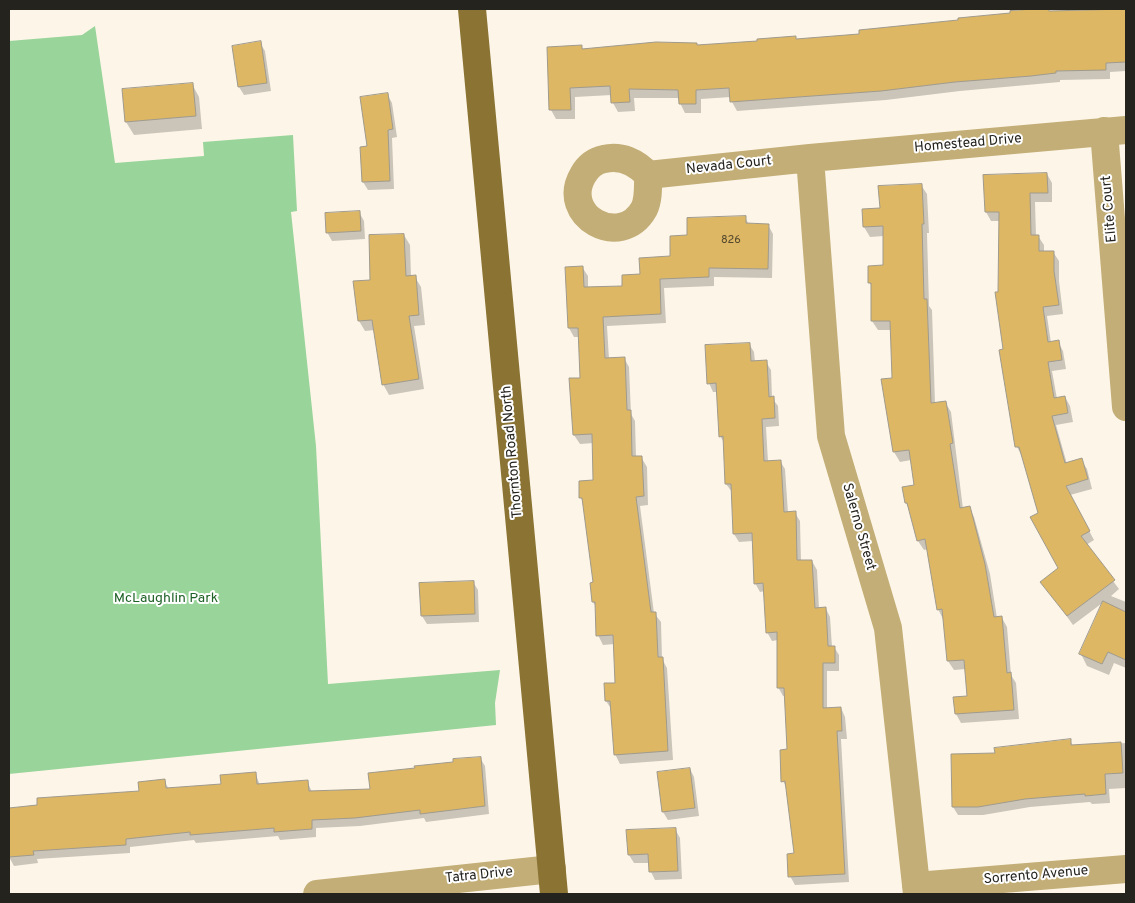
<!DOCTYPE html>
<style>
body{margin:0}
#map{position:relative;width:1135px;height:903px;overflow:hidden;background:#fdf6e8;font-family:Overpass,sans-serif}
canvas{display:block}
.frame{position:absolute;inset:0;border:10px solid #25231e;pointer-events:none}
</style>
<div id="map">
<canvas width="1135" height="903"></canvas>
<div class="frame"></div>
</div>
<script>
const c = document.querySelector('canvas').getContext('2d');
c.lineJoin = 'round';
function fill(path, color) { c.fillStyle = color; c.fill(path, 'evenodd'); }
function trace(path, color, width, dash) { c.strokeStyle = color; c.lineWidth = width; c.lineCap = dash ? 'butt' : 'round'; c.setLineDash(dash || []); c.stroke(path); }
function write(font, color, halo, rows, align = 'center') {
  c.font = font + ' Overpass,sans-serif'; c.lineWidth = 4; c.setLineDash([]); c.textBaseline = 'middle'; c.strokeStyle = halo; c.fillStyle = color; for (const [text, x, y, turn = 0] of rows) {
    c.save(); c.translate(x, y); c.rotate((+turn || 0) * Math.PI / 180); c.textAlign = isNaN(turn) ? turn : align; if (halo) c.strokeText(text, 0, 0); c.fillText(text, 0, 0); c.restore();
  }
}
fill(new Path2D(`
 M 95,26 L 115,163 L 204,156 L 203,142 L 293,135 L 297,211 L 291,212 L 316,446 L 328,684 L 500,670 L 495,703 L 496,725 L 9,774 L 9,41 L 82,35 Z`), '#99d49a');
fill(new Path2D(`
 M 1045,9 L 1048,9 L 1050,13 L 1126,9 L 1126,71 L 1110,72 L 1110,79 L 1060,80 L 1060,82 L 960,91 L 886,100 L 737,111 L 732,102 L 731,97 L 701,99 L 701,113 L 685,113 L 680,103 L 680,98 L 634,98 L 635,111 L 618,112 L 613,103 L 612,95 L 575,97 L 575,119 L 556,119 L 551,110 L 548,48 L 581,46 L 583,50 L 697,47 L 861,35 L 1012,14 L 1011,12 Z
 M 260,43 L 265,51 L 271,91 L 244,95 L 239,87 L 233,47 Z
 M 192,84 L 199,97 L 202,129 L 134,135 L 126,122 L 123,90 Z
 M 387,94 L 392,103 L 397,137 L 392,138 L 394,189 L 368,190 L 363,182 L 368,148 Z
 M 1047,174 L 1052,183 L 1052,202 L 1035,202 L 1036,236 L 1038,236 L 1044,245 L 1044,252 L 1053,252 L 1059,261 L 1059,281 L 1063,314 L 1047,316 L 1051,343 L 1058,342 L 1063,351 L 1066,369 L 1052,371 L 1057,399 L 1065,397 L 1070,406 L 1073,422 L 1056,425 L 1067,464 L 1081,460 L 1087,469 L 1092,489 L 1070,495 L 1094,540 L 1086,545 L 1119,589 L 1111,596 L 1126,602 L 1126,668 L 1114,663 L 1109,675 L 1087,666 L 1081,654 L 1105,601 L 1073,625 L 1042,582 L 1060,568 L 1040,513 L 1022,456 L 1017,447 L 1000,293 L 1000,221 L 991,221 L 986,212 Z
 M 921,185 L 927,194 L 929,233 L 927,233 L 929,306 L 932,310 L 935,404 L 945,402 L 951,412 L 963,509 L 969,507 L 974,517 L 990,574 L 997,618 L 1002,618 L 1007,627 L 1011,675 L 1016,683 L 1019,719 L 961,723 L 956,714 L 969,697 L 966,669 L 954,670 L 948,661 L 943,619 L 938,609 L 928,549 L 924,550 L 918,541 L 910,510 L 906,503 L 915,486 L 911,460 L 900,462 L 894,452 L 883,380 L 893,380 L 891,330 L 878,330 L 872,321 L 872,287 L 869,282 L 885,266 L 884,236 L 870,237 L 864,227 L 863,210 L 881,209 Z
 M 359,212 L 364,221 L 365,239 L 332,241 L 327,232 Z
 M 745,217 L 749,225 L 768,225 L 773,234 L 772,278 L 714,277 L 714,286 L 664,288 L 666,323 L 607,326 L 609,359 L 624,358 L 629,367 L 631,414 L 635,421 L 636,457 L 641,457 L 647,467 L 648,505 L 640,506 L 654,613 L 661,622 L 662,659 L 667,668 L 673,760 L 620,764 L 615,754 L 612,710 L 606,701 L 616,684 L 615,644 L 603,645 L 598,635 L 596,607 L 593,602 L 594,584 L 583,503 L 581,498 L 580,482 L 595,482 L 594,443 L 580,444 L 574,435 L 582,379 L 580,337 L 574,337 L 569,328 L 582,267 L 588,276 L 588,288 L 624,287 L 672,257 L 689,237 Z
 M 404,235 L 410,245 L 411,277 L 415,277 L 421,287 L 425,325 L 414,326 L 424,389 L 389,395 L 383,384 L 375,330 L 365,331 L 359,321 L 371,281 Z
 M 749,344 L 754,352 L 755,362 L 766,362 L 771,370 L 772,398 L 778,406 L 779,426 L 766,427 L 768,462 L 780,461 L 785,469 L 788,513 L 795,513 L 800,521 L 801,562 L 812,561 L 817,570 L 819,609 L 826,609 L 830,617 L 832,647 L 834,647 L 839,655 L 839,671 L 827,671 L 827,709 L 841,708 L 845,717 L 847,739 L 841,739 L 849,882 L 795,885 L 790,876 L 795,854 L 787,789 L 783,781 L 788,750 L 786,696 L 783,696 L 778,687 L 778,640 L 772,641 L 767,632 L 765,591 L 760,592 L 755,583 L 753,541 L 739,542 L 734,534 L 732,492 L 726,484 L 725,444 L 720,436 L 718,392 L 713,392 L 709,383 Z
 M 473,582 L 478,590 L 479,622 L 427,624 L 422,616 L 420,585 Z
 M 1070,740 L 1073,746 L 1126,743 L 1126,788 L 1109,789 L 1110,803 L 1092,804 L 1090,802 L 1030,807 L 983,815 L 958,815 L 953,807 L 997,754 Z
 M 480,758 L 485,766 L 489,814 L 426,822 L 424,818 L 360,826 L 316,828 L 316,837 L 280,840 L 278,836 L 196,843 L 194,840 L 130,847 L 130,853 L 37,859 L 38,863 L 14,866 L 9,857 L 9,809 L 140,792 L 164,781 L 169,789 L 223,785 L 255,773 L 260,785 L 307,781 L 312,792 L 371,790 L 454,763 Z
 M 690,769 L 694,777 L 699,816 L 668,820 L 663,812 L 659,773 Z
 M 675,829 L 680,838 L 682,879 L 655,880 L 651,872 L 650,863 L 634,863 L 629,855 Z`), '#0003');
const building = new Path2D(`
 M 1034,9 L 1049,9 L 1049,11 L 1126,9 L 1126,62 L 1106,63 L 1106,70 L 1056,71 L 1056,73 L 1031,76 L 955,82 L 881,91 L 730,102 L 729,88 L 696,90 L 696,104 L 679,104 L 678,90 L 629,89 L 630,102 L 611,103 L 610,86 L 570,88 L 571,110 L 549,110 L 547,47 L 582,45 L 582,49 L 656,42 L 697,43 L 697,45 L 757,41 L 757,39 L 796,36 L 796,39 L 859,34 L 859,30 L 958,20 L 958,18 L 1010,13 L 1010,11 Z
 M 261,41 L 267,83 L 238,87 L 232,46 Z
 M 193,83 L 196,116 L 125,122 L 122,89 Z
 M 388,93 L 393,129 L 388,130 L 390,181 L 362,182 L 360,147 L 367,146 L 360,97 Z
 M 1047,173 L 1048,193 L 1030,193 L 1031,235 L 1039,235 L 1039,251 L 1054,251 L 1054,271 L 1059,305 L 1043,307 L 1048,342 L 1059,340 L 1062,360 L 1048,362 L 1054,398 L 1065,396 L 1068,413 L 1052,416 L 1065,463 L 1082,458 L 1088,479 L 1066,486 L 1090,531 L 1081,536 L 1115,580 L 1067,616 L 1040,582 L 1058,568 L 1030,517 L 1038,513 L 1019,447 L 1015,447 L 999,350 L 1003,349 L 995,292 L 998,292 L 999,212 L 985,212 L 983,175 Z
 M 922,184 L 924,224 L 922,224 L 924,299 L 927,299 L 931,403 L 946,401 L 953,443 L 950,444 L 960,508 L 970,506 L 985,564 L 994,617 L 1002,616 L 1007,673 L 1011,672 L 1014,710 L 955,714 L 953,697 L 967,696 L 964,660 L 947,661 L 942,609 L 937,610 L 925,539 L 917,541 L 907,503 L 905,503 L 902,487 L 914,485 L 909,450 L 893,452 L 881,379 L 892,378 L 890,321 L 871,321 L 871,283 L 868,283 L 868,266 L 883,265 L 883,226 L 863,227 L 862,209 L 880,208 L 878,186 Z
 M 360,211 L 361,231 L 326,233 L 325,213 Z
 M 746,216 L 746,223 L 769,224 L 768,269 L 709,268 L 709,277 L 660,279 L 661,314 L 603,317 L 605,358 L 625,357 L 627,410 L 631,410 L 632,456 L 642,456 L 644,496 L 636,497 L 651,612 L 656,612 L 658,657 L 663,657 L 668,751 L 614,755 L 610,701 L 605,701 L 604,683 L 615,683 L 613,635 L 596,636 L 595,602 L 592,602 L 590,583 L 593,582 L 582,498 L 579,498 L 579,481 L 593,480 L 592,434 L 573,435 L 569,378 L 580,378 L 578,328 L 568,328 L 565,267 L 583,266 L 584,287 L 622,286 L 622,275 L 640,274 L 639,258 L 670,256 L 670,236 L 687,235 L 687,218 Z
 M 404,234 L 406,276 L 416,275 L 419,315 L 409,316 L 419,379 L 382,385 L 372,320 L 358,321 L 353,281 L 370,280 L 369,235 Z
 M 750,343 L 751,361 L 767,360 L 769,397 L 774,396 L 775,418 L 762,419 L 764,461 L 781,460 L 784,512 L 796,511 L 797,560 L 812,560 L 815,608 L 826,607 L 828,646 L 835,646 L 835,663 L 823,663 L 823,708 L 841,707 L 842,731 L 837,731 L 845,874 L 788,877 L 787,854 L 794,853 L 785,781 L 781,782 L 780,750 L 787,749 L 784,688 L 777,688 L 777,632 L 766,633 L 763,583 L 754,584 L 752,533 L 733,534 L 731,484 L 725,484 L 723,436 L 719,437 L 716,383 L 707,384 L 705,345 Z
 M 474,581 L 475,614 L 421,616 L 419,583 Z
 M 1103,601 L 1126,612 L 1126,660 L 1108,652 L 1102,664 L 1079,654 Z
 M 1071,739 L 1071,745 L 1121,742 L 1123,773 L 1105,774 L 1106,794 L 1085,796 L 1085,794 L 1025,799 L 978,807 L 952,807 L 951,754 L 995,753 L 994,748 Z
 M 481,757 L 485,806 L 420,814 L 420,810 L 355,818 L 312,820 L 312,829 L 274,832 L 274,828 L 190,835 L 190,832 L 126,839 L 126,845 L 33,851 L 34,855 L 9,857 L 9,808 L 37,805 L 37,798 L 139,791 L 138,782 L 165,779 L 166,788 L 221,784 L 220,775 L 256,772 L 257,784 L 308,780 L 309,791 L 370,789 L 368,773 L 415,768 L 414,766 L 453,762 L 453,759 Z
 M 690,768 L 695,808 L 662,812 L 657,772 Z
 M 676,828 L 678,871 L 649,872 L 648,854 L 628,855 L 626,830 Z`);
fill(building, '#ddb763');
trace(building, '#a09a8d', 1);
trace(new Path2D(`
 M 1104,131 L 1126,407
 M 810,158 L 831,436 L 888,628 L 917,894
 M 648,175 C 648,185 649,199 644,209 C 621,250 559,216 583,175 C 588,166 594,161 604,159 C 621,155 636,162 648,175 L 810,158 L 1126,130
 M 916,886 L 1126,869
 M 317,894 L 552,869`), '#c3ae77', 28);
trace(new Path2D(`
 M 472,9 L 554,894`), '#8a7333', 28);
write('11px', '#53482f', null, [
 ["826",731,241]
]);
write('14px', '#25231e', '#fff', [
 ["Homestead Drive",968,144,-5],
 ["Nevada Court",729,166,-6],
 ["Elite Court",1110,209,-95],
 ["Thornton Road North",513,452,-95],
 ["Salerno Street",858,527,74],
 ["Tatra Drive",479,876,-6],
 ["Sorrento Avenue",1036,876,-5]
]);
write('14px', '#1f6227', '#fff', [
 ["McLaughlin Park",166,599]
]);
</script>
